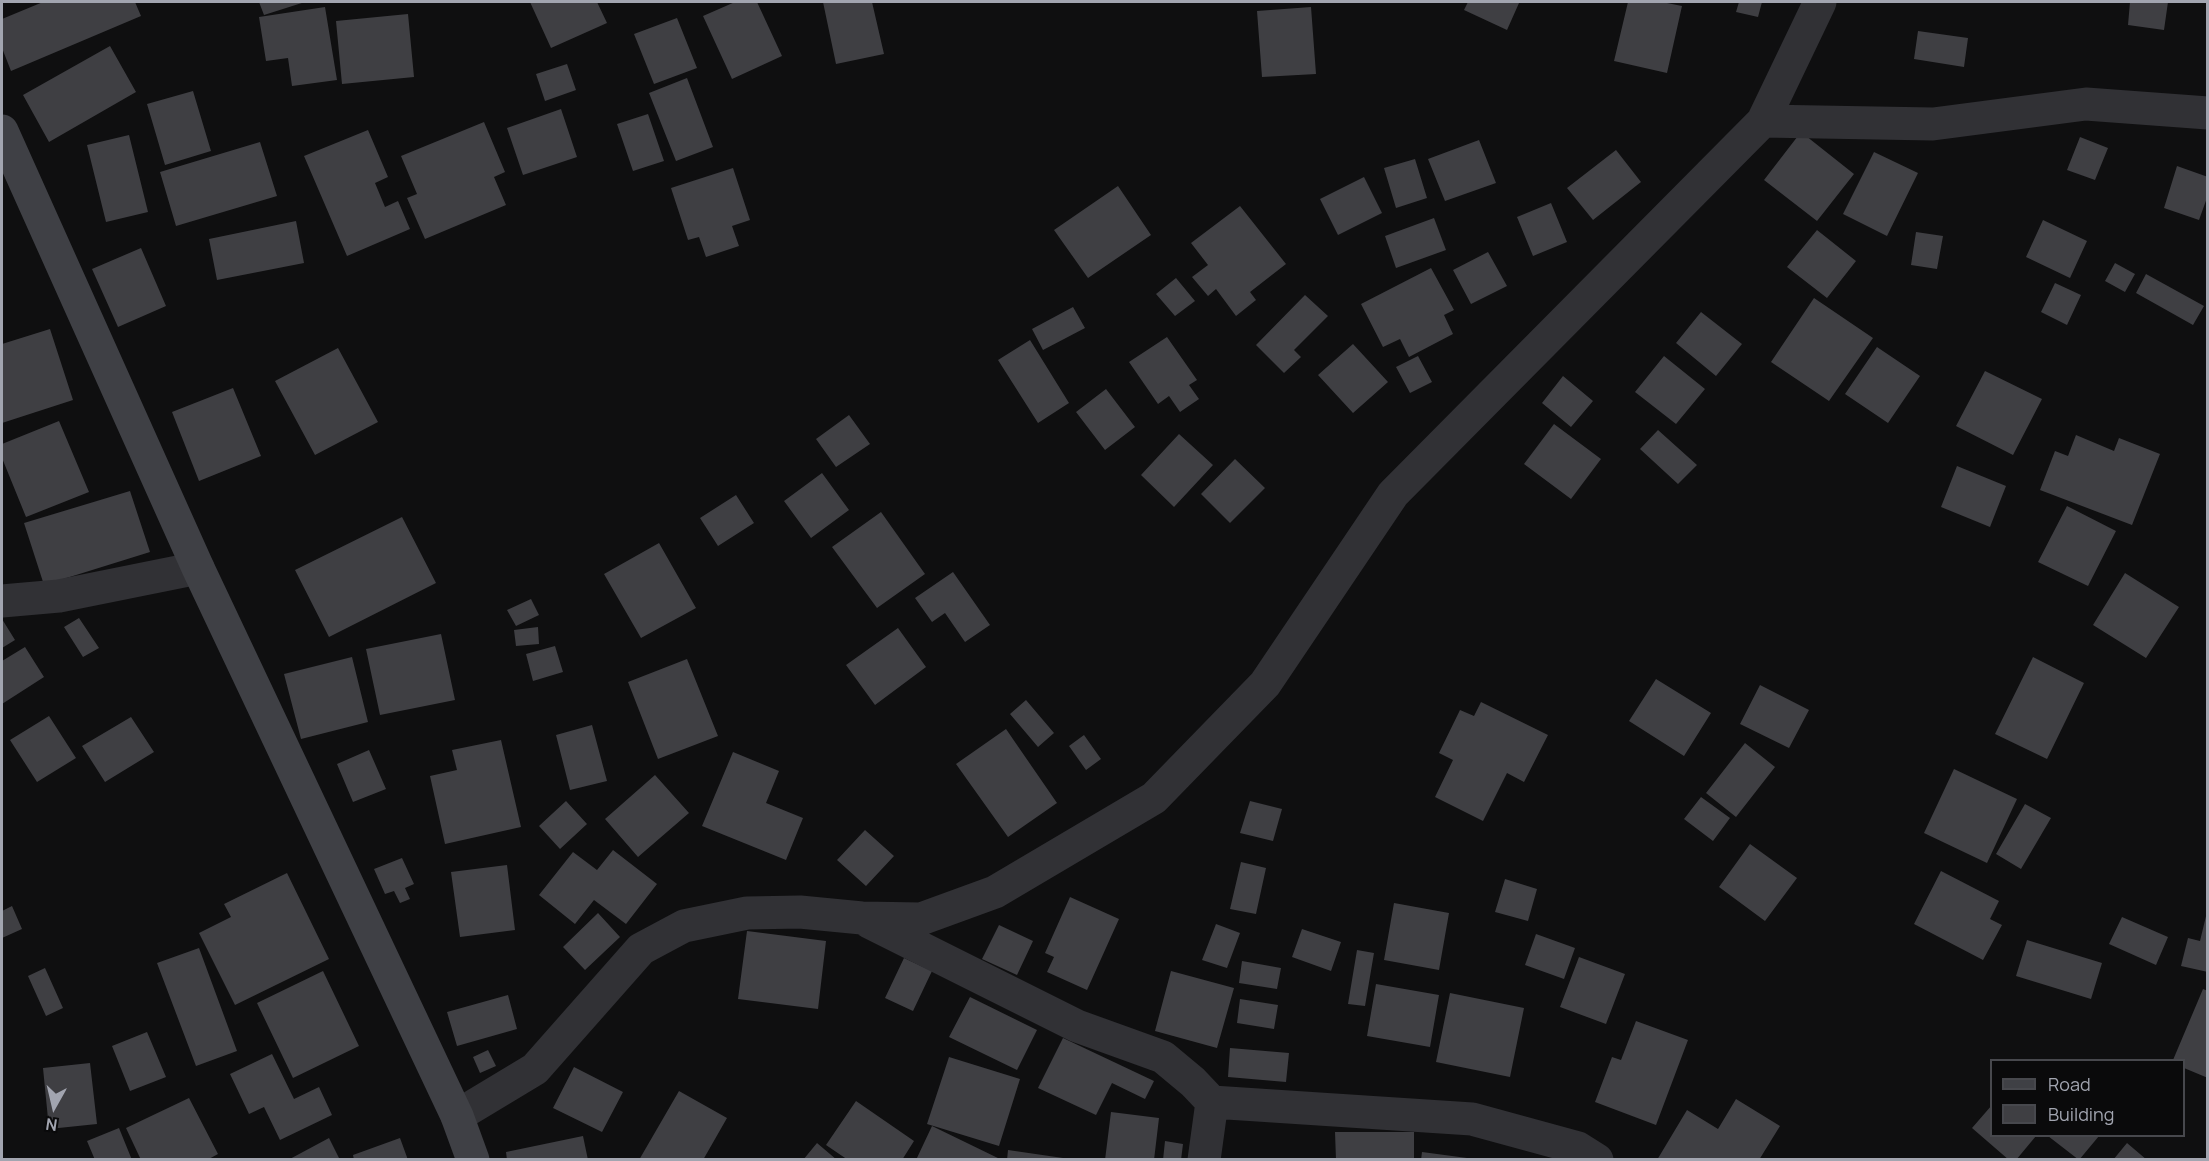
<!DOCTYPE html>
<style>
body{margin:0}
#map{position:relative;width:2209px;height:1161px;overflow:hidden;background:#0f0f10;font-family:Manrope,sans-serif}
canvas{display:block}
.frame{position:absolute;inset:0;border:3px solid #a2a5b0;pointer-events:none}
.legend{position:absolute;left:1990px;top:1059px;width:195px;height:78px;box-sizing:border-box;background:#0a0a0b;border:2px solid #47484d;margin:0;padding:8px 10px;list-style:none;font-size:18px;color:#a2a5b0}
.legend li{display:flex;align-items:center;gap:12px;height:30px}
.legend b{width:30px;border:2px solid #47484d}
.north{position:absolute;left:24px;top:1077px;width:60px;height:60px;-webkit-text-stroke:4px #0a0a0b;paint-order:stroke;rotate:188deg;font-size:16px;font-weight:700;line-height:24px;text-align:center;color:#a2a5b0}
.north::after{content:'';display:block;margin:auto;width:21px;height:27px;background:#a2a5b0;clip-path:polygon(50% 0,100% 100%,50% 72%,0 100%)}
</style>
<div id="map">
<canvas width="2209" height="1161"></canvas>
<div class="frame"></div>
<ul class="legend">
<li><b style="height:8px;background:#3f4045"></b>Road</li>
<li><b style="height:16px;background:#3f3f43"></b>Building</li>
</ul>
<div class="north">N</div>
</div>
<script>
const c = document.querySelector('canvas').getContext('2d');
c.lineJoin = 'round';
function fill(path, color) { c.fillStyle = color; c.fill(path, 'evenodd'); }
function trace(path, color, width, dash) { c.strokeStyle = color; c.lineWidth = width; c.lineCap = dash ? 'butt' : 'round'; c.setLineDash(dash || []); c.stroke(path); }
fill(new Path2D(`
 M 43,2 L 135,2 L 141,16 L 11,71 L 2,48 L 2,19 Z
 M 259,2 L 305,2 L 264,15 Z
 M 530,2 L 597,2 L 607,23 L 551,48 Z
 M 735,2 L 757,2 L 782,56 L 732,79 L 703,16 Z
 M 823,2 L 872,2 L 884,54 L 836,64 Z
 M 1468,2 L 1516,2 L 1519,3 L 1507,30 L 1464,10 Z
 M 1628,2 L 1662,2 L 1682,6 L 1667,73 L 1614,61 Z
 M 1739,2 L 1762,2 L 1758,17 L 1736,12 Z
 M 2130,2 L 2168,2 L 2164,30 L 2128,25 Z
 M 325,7 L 337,80 L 292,86 L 288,58 L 266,61 L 259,17 Z
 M 1311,7 L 1316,74 L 1262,77 L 1257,11 Z
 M 408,14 L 414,77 L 342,84 L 336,21 Z
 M 677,18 L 697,68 L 654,84 L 634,34 Z
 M 1918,31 L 1968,38 L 1964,67 L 1914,59 Z
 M 110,46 L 136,92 L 49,142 L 23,95 Z
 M 567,64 L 576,90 L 545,101 L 536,74 Z
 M 687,78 L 713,147 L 676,161 L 649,93 Z
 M 193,91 L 211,151 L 165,165 L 147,104 Z
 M 561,109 L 577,157 L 523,175 L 507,128 Z
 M 648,114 L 664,161 L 633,171 L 617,124 Z
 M 484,122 L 505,172 L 494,177 L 506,205 L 425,239 L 407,198 L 417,194 L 401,156 Z
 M 368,130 L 388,177 L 375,183 L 385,207 L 398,201 L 410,229 L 347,256 L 304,156 Z
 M 1801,132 L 1854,174 L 1817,221 L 1764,180 Z
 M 129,135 L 148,212 L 106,222 L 87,145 Z
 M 2080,137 L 2108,148 L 2095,180 L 2067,170 Z
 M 1479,140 L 1496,183 L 1445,201 L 1428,159 Z
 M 260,142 L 277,196 L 176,226 L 160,172 Z
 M 1616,150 L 1641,182 L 1593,220 L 1567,188 Z
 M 1874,152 L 1918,173 L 1887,236 L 1843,214 Z
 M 1415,159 L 1427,198 L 1396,208 L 1384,168 Z
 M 2177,166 L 2208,177 L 2208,195 L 2199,220 L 2164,208 Z
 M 733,168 L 750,220 L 732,226 L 739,246 L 706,257 L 699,237 L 688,240 L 671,188 Z
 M 1364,177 L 1382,213 L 1338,235 L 1320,199 Z
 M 1118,186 L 1151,235 L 1088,278 L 1054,230 Z
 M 1551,203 L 1567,242 L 1533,256 L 1517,217 Z
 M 1240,206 L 1286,264 L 1250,292 L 1256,300 L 1236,316 L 1216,289 L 1208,296 L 1192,277 L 1208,265 L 1191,243 Z
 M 1434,218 L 1446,250 L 1396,268 L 1385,236 Z
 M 2043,220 L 2087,241 L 2070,278 L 2026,257 Z
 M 296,221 L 304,263 L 217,280 L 209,239 Z
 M 1817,230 L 1856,261 L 1827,298 L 1787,267 Z
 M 1916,232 L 1943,236 L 1937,269 L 1911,265 Z
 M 141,248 L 166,306 L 118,327 L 92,269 Z
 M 1488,252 L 1507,286 L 1471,304 L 1453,270 Z
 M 2115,263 L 2135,274 L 2125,292 L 2105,281 Z
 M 1431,268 L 1454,310 L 1444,315 L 1453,334 L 1409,357 L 1400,339 L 1383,347 L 1361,304 Z
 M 2146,274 L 2204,306 L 2193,325 L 2136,293 Z
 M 1176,278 L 1195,301 L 1175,316 L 1156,294 Z
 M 2055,283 L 2081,295 L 2067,325 L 2041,312 Z
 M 1305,295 L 1328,316 L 1294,350 L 1301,357 L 1284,373 L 1256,345 Z
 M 1814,298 L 1873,338 L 1829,401 L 1771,362 Z
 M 1073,307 L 1085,328 L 1043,350 L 1032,329 Z
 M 1701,312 L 1742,344 L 1716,376 L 1676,343 Z
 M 50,329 L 73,400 L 2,423 L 2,344 Z
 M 1167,337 L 1197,380 L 1189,385 L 1199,399 L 1180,412 L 1169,396 L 1158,404 L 1129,362 Z
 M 1030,340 L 1069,403 L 1038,423 L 998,360 Z
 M 1353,344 L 1388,382 L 1353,413 L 1318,375 Z
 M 1877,347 L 1920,376 L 1888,423 L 1845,394 Z
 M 338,348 L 378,422 L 315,455 L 275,381 Z
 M 1418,356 L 1432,382 L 1410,393 L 1396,367 Z
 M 1664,356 L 1705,389 L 1676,424 L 1635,392 Z
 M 1985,371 L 2042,399 L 2013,455 L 1956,426 Z
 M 1563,376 L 1593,401 L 1571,427 L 1542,403 Z
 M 233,388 L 261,456 L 199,481 L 172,412 Z
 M 1106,389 L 1135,427 L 1105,450 L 1076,412 Z
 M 849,415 L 870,444 L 836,467 L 816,439 Z
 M 59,421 L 89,492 L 26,517 L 2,458 L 2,444 Z
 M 1554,424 L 1601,459 L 1571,499 L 1524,464 Z
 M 1658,430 L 1697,465 L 1678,484 L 1640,449 Z
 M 1179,434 L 1213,465 L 1174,507 L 1141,475 Z
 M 2076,435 L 2114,451 L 2119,438 L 2160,454 L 2132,525 L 2040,490 L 2055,451 L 2068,456 Z
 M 1235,459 L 1265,488 L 1230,523 L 1201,494 Z
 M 1957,466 L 2006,486 L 1990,527 L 1941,507 Z
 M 822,473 L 849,510 L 811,538 L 784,501 Z
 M 130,491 L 150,552 L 44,585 L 24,523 Z
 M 736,495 L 754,523 L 718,546 L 700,518 Z
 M 2067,506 L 2116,531 L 2088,586 L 2038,562 Z
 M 881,512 L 925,574 L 877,608 L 832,547 Z
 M 402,517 L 436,583 L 329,637 L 295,570 Z
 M 659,543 L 696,608 L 641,638 L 604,574 Z
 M 953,572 L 990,625 L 965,642 L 945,613 L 932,622 L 915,598 Z
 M 2125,573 L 2179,607 L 2146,658 L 2093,625 Z
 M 531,599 L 539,615 L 516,626 L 507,610 Z
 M 79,618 L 99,648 L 83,657 L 64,627 Z
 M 2,619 L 15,640 L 2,648 Z
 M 538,627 L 539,644 L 516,646 L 514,630 Z
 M 898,628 L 926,667 L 875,705 L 846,665 Z
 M 441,634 L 455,700 L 380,715 L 366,649 Z
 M 555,646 L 563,672 L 533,681 L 526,654 Z
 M 25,647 L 44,677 L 2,704 L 2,661 Z
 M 352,657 L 368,722 L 301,739 L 284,674 Z
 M 2033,657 L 2084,683 L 2047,759 L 1995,734 Z
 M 687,659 L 718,736 L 658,759 L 628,682 Z
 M 1656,679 L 1711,713 L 1684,756 L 1629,721 Z
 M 1760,685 L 1809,710 L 1789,748 L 1740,724 Z
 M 1026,700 L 1054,733 L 1038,747 L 1010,714 Z
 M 1481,702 L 1548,735 L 1524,782 L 1507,773 L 1483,821 L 1435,797 L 1453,760 L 1439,753 L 1460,710 L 1474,716 Z
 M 49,716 L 76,758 L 37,782 L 10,740 Z
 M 131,717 L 154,752 L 105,782 L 82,746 Z
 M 592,725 L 607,781 L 570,790 L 556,735 Z
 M 1006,729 L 1057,803 L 1008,837 L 956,764 Z
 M 1084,735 L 1101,759 L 1086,770 L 1069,746 Z
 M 501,740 L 521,827 L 445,844 L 430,776 L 457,770 L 452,750 Z
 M 1745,743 L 1775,767 L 1736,817 L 1706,793 Z
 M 369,750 L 386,789 L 353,802 L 337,764 Z
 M 733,752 L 779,771 L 766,803 L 803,818 L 786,860 L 702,826 Z
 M 1954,769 L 2017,799 L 1987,863 L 1924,833 Z
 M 655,775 L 689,813 L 638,857 L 605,819 Z
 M 1701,797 L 1730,818 L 1713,841 L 1684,819 Z
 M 566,801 L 587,824 L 560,849 L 539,826 Z
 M 1250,801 L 1282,809 L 1273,841 L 1240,833 Z
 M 2025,804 L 2051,818 L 2021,869 L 1996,854 Z
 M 865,830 L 894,856 L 866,886 L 837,860 Z
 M 1750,844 L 1797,878 L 1765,921 L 1719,887 Z
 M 613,850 L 657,884 L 626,924 L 594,900 L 575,924 L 539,895 L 573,852 L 597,870 Z
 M 402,858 L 414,884 L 405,888 L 410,899 L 400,903 L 394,891 L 385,894 L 374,869 Z
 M 1241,862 L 1266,868 L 1256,914 L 1230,909 Z
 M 507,865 L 515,930 L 460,937 L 451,872 Z
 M 1941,871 L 1999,901 L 1990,919 L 2002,925 L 1983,960 L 1914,924 Z
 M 287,873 L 329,959 L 235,1005 L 199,933 L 231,917 L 224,904 Z
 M 1505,879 L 1537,889 L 1528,921 L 1495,912 Z
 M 1070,897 L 1119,919 L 1087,990 L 1047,972 L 1054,957 L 1045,953 Z
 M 1394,903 L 1449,913 L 1439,970 L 1384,960 Z
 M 12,906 L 22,929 L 2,938 L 2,911 Z
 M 2207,912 L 2208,912 L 2208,972 L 2181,966 L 2188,938 L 2200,941 Z
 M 598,913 L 620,937 L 585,970 L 563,947 Z
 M 2122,917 L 2168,937 L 2156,965 L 2109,944 Z
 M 1216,924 L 1240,933 L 1227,968 L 1202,960 Z
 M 999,925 L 1033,941 L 1017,975 L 982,959 Z
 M 1302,929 L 1341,942 L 1331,971 L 1292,957 Z
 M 747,931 L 826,941 L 818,1009 L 738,999 Z
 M 1536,934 L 1575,948 L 1564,979 L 1525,965 Z
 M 2027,940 L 2102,963 L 2091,999 L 2016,976 Z
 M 199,948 L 237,1051 L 196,1066 L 157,963 Z
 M 1357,950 L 1374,953 L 1365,1006 L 1348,1004 Z
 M 1579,957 L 1625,974 L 1606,1024 L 1560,1007 Z
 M 904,958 L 932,971 L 913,1011 L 885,998 Z
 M 1242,961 L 1281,968 L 1277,989 L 1239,983 Z
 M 45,968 L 63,1008 L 46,1016 L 28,976 Z
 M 323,971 L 359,1046 L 293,1078 L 257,1003 Z
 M 1171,971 L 1234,988 L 1217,1048 L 1155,1031 Z
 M 1376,984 L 1439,995 L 1430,1047 L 1367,1036 Z
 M 2203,989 L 2208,991 L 2208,1078 L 2184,1068 L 2184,1060 L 2173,1060 Z
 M 1450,993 L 1524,1008 L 1510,1077 L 1436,1062 Z
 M 508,995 L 517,1029 L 457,1046 L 447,1012 Z
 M 970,997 L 1037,1030 L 1017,1070 L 949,1037 Z
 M 1240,999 L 1278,1005 L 1274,1029 L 1237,1023 Z
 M 1636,1021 L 1688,1040 L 1656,1125 L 1595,1102 L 1612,1057 L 1621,1060 Z
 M 147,1032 L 166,1077 L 130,1091 L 112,1046 Z
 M 1063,1038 L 1154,1081 L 1145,1099 L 1112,1083 L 1096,1115 L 1038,1088 Z
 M 1230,1048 L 1289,1053 L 1286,1082 L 1228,1077 Z
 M 488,1050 L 496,1066 L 480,1073 L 473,1057 Z
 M 272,1054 L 294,1099 L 319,1087 L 332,1115 L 280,1140 L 264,1107 L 249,1114 L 230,1074 Z
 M 949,1057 L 1020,1079 L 999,1146 L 927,1124 Z
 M 90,1063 L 97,1124 L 49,1129 L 43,1068 Z
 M 574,1067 L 623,1092 L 602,1132 L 553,1108 Z
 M 679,1091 L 727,1118 L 703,1160 L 639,1160 Z
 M 189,1098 L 218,1154 L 207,1160 L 141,1160 L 126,1128 Z
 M 1736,1099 L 1780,1126 L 1759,1160 L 1657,1160 L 1687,1110 L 1718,1129 Z
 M 856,1101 L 914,1141 L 902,1160 L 848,1160 L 826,1145 Z
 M 1992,1105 L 1992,1136 L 2036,1136 L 2016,1160 L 2009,1160 L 1972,1128 Z
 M 1111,1112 L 1159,1118 L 1154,1160 L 1105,1160 Z
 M 932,1126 L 1002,1160 L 916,1160 Z
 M 119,1128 L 132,1160 L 95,1160 L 87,1141 Z
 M 1335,1132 L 1414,1132 L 1414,1160 L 1336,1160 Z
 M 583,1136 L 588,1160 L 507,1160 L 506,1152 Z
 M 2048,1136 L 2099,1136 L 2079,1160 Z
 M 329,1138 L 340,1160 L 288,1160 Z
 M 400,1138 L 408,1160 L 354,1160 L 353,1155 Z
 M 1165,1141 L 1183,1144 L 1181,1160 L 1163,1160 Z
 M 817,1143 L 837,1160 L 803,1160 Z
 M 2127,1143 L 2147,1160 L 2113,1160 Z
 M 1008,1150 L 1063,1158 L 1063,1160 L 1007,1160 Z
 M 1422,1152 L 1467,1158 L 1467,1160 L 1421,1160 Z`), '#3f3f43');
trace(new Path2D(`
 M 1763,121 L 1933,124 L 2086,104 L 2208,113
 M 2,601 L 59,596 L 198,568
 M 869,922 L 1077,1026 L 1163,1057 L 1193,1082 L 1212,1102 L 1204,1160
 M 1212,1102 L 1472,1119 L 1578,1148 L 1597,1160
 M 457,1116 L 535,1069 L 641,949 L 684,926 L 747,913 L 800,912 L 862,918 L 921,919 L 995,892 L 1154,798 L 1265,684 L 1393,494 L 1763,121 L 1820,2`), '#313135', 33);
trace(new Path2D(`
 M 2,131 L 198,568 L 457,1116 L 473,1160`), '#3f4045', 33);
</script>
